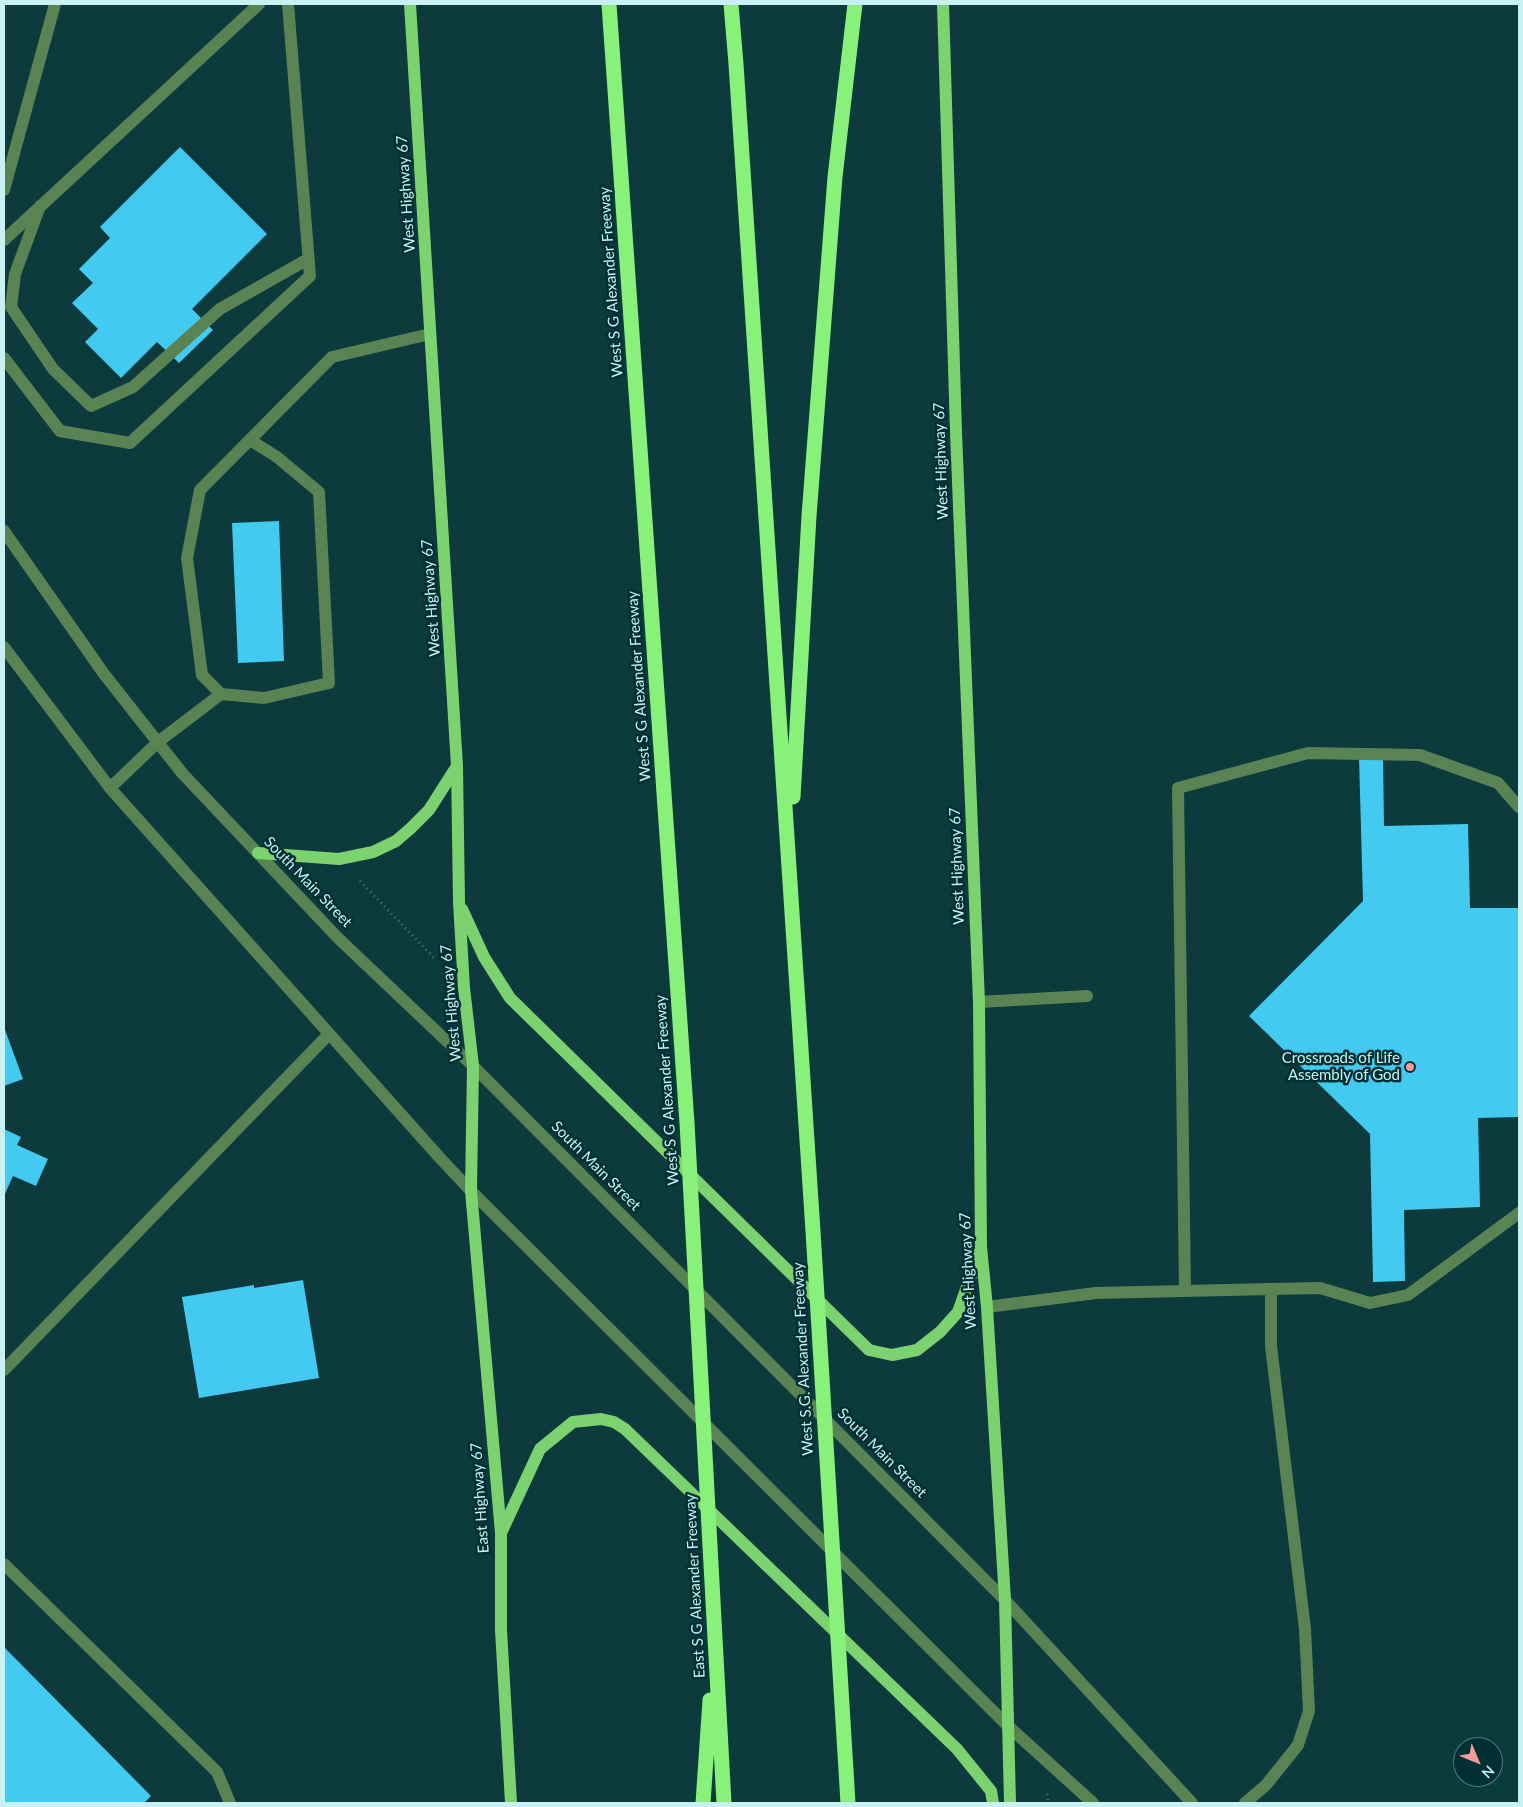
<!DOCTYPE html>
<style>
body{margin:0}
#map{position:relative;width:1523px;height:1807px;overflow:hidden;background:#0c3a3d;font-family:Lato,sans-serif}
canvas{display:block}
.frame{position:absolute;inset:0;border:5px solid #c9f0f2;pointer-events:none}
.north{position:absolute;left:1453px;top:1737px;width:50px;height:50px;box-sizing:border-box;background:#003033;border:1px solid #507d7f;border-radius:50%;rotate:135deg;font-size:14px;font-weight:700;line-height:20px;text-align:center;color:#c9f0f2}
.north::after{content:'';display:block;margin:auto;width:18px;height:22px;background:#f59b99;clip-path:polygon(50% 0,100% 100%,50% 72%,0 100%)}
</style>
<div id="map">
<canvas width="1523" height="1807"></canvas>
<div class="frame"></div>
<div class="north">N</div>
</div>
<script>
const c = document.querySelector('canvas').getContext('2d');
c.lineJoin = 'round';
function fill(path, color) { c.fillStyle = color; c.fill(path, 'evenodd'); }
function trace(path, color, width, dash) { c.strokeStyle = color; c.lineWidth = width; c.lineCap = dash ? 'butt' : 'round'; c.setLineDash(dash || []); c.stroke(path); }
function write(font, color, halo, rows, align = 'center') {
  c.font = font + ' Lato,sans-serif'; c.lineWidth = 5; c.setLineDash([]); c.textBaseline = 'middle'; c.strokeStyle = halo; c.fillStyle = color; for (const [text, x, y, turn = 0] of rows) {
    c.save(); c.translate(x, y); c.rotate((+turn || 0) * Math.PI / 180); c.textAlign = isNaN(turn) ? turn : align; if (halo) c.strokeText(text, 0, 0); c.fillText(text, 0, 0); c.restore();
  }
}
fill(new Path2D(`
 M 180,147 L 267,234 L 192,309 L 213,330 L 179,363 L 157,342 L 121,378 L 85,342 L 98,329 L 72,303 L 93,283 L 79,269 L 110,238 L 100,227 Z
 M 279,521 L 284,661 L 238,663 L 232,523 Z
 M 1359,757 L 1383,757 L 1384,826 L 1468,824 L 1470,908 L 1519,908 L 1519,1117 L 1478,1118 L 1480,1207 L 1404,1210 L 1405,1281 L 1373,1282 L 1370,1134 L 1249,1016 L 1363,901 Z
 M 4,1027 L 23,1079 L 4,1086 Z
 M 4,1129 L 21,1137 L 17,1145 L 48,1159 L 36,1186 L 13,1176 L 4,1196 Z
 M 303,1280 L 319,1378 L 199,1398 L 182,1297 L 254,1285 L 254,1288 Z
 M 4,1647 L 151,1796 L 144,1803 L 4,1803 Z`), '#42caf1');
trace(new Path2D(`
 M 360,881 L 435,959
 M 1047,1794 L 1048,1803`), '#4e7a7c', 3, [1, 4]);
trace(new Path2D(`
 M 4,190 L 55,4
 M 40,206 L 15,274 L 11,307 L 53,369 L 91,406 L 133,387 L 220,309 L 308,259
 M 4,240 L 259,4
 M 4,358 L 60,431 L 130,443 L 310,276 L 288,4
 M 250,440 L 277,457 L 319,492 L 329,683 L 264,698 L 221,694 L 202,675 L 187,558 L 200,490 L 332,357 L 430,334
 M 4,531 L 104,674 L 182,773 L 338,938 L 473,1066 L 1005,1600 L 1192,1803
 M 4,647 L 110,788 L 440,1158 L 471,1191 L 1008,1726 L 1093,1803
 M 110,788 L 158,742 L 221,694
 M 979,1002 L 1087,996
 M 1185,1291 L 1178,788 L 1308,753 L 1420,755 L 1498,783 L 1519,807
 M 987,1307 L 1096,1293 L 1271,1289 L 1320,1288 L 1370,1303 L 1408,1295 L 1519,1213
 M 4,1370 L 329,1034
 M 4,1564 L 217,1772 L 230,1803
 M 1245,1803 L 1266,1785 L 1298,1745 L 1309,1711 L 1305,1629 L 1271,1346 L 1271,1289`), '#5a8354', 12);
trace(new Path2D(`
 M 410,4 L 457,766 L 459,902 L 464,988 L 473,1066 L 471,1191 L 501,1533 L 501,1630 L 511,1803
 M 943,4 L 956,432 L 979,1002 L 981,1247 L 987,1307 L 1005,1600 L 1010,1803
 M 258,853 L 339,859 L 373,852 L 396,841 L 411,828 L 429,810 L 457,766
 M 462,909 L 484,957 L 510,998 L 869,1350 L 892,1355 L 917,1350 L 940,1332 L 958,1312 L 979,1253
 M 502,1531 L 540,1449 L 573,1422 L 601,1419 L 614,1422 L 625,1429 L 957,1749 L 991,1791 L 993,1803`), '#7cd26f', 12);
trace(new Path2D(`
 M 609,4 L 687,1123 L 724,1803
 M 731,4 L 736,64 L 813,1231 L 848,1803
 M 793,797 L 809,516 L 835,177 L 855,4
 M 703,1803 L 710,1700`), '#88f179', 15);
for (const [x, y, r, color] of [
 [1410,1067,5,"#f59b99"]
]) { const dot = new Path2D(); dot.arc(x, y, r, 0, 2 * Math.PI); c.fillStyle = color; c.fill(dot); trace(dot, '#003033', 2); }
write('15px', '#c9f0f2', '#003033', [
 ["West Highway 67",406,194,-94],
 ["West S G Alexander Freeway",611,282,-94],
 ["West Highway 67",941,461,-92],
 ["West Highway 67",431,598,-94],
 ["West S G Alexander Freeway",639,686,-94],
 ["West Highway 67",957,866,-92],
 ["South Main Street",308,882,46],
 ["West Highway 67",451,1003,-95],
 ["West S G Alexander Freeway",667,1090,-94],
 ["South Main Street",596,1166,45],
 ["West Highway 67",968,1271,-93],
 ["West S.G. Alexander Freeway",803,1359,-93],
 ["South Main Street",882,1453,45],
 ["East Highway 67",480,1498,-94],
 ["East S G Alexander Freeway",695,1586,-93]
]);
write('15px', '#c9f0f2', '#003033', [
 ["Crossroads of Life",1400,1058],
 ["Assembly of God",1400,1075]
], 'right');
</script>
